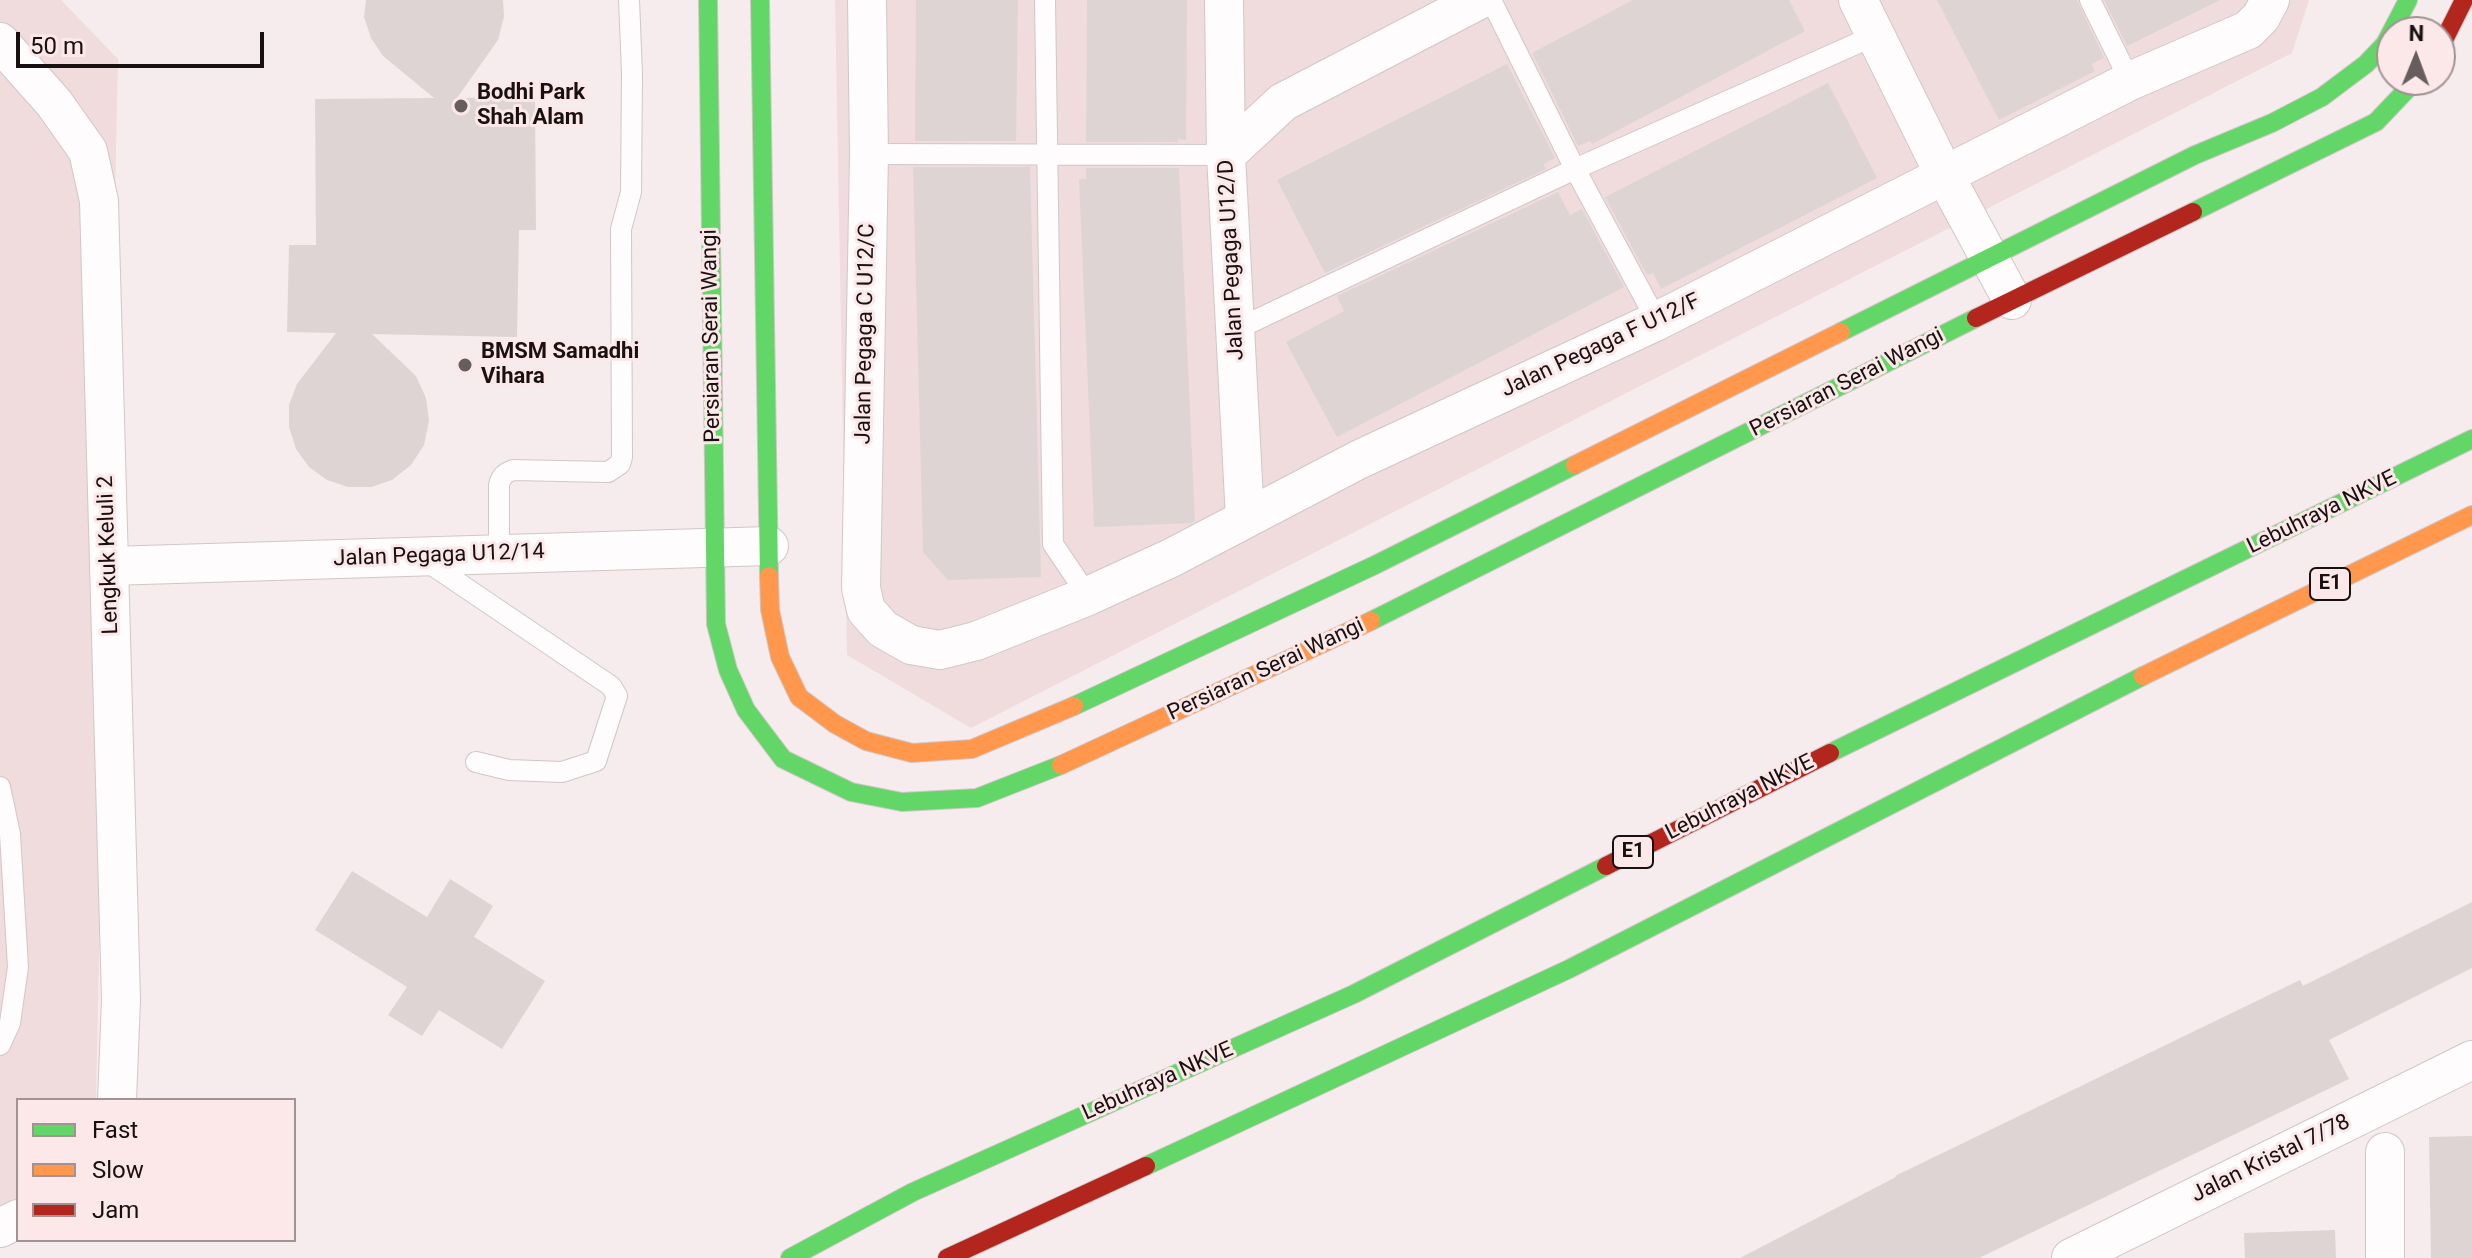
<!DOCTYPE html>
<style>
body{margin:0}
#map{position:relative;width:2472px;height:1258px;overflow:hidden;background:#f7eced;font-family:Roboto,sans-serif}
canvas{display:block}
.legend{position:absolute;left:16px;top:1098px;width:280px;height:144px;box-sizing:border-box;background:#fce8e9;border:2px solid #a19293;margin:0;padding:10px 14px;list-style:none;font-size:24px;color:#191011}
.legend li{display:flex;align-items:center;gap:16px;height:40px}
.legend b{width:40px;border:2px solid #a19293}
.north{position:absolute;left:2376px;top:16px;width:80px;height:80px;box-sizing:border-box;background:#fce8e9;border:2px solid #a19293;border-radius:50%;rotate:1deg;font-size:22px;font-weight:700;line-height:32px;text-align:center;color:#191011}
.north::after{content:'';display:block;margin:auto;width:28px;height:36px;background:#675d5e;clip-path:polygon(50% 0,100% 100%,50% 72%,0 100%)}
.scale{position:absolute;left:16px;top:32px;width:248px;height:36px;box-sizing:border-box;border:4px solid #191011;border-top:0;padding-left:10px;font-size:24px;line-height:28px;white-space:nowrap;color:#191011;-webkit-text-stroke:6px #fce8e9;paint-order:stroke}
</style>
<div id="map">
<canvas width="2472" height="1258"></canvas>
<ul class="legend">
<li><b style="height:10px;background:#63d668"></b>Fast</li>
<li><b style="height:10px;background:#ff974d"></b>Slow</li>
<li><b style="height:10px;background:#b3261e"></b>Jam</li>
</ul>
<div class="north">N</div>
<div class="scale">50 m</div>
</div>
<script>
const c = document.querySelector('canvas').getContext('2d');
c.lineJoin = 'round';
function fill(path, color) { c.fillStyle = color; c.fill(path, 'evenodd'); }
function trace(path, color, width, dash) { c.strokeStyle = color; c.lineWidth = width; c.lineCap = dash ? 'butt' : 'round'; c.setLineDash(dash || []); c.stroke(path); }
function write(font, color, halo, rows, align = 'center') {
  c.font = font + ' Roboto,sans-serif'; c.lineWidth = 6; c.setLineDash([]); c.textBaseline = 'middle'; c.strokeStyle = halo; c.fillStyle = color; for (const [text, x, y, turn = 0] of rows) {
    c.save(); c.translate(x, y); c.rotate((+turn || 0) * Math.PI / 180); c.textAlign = isNaN(turn) ? turn : align; if (halo) c.strokeText(text, 0, 0); c.fillText(text, 0, 0); c.restore();
  }
}
fill(new Path2D(`
 M 0,0 L 61,0 L 118,59 L 96,1100 L 18,1100 L 18,1204 L 0,1214 Z
 M 835,0 L 2309,0 L 2292,53 L 971,728 L 847,655 Z`), '#f0dcdd');
fill(new Path2D(`
 M 366,0 L 503,0 L 504,17 L 498,40 L 457,98 L 535,97 L 536,230 L 519,230 L 517,337 L 372,334 L 416,376 L 426,398 L 429,421 L 424,445 L 411,465 L 392,480 L 371,487 L 348,487 L 327,480 L 309,467 L 296,449 L 289,427 L 289,405 L 297,384 L 336,333 L 287,332 L 289,245 L 316,245 L 315,99 L 434,98 L 383,56 L 371,38 L 364,17 Z
 M 916,0 L 1018,0 L 1016,141 L 915,141 Z
 M 1087,0 L 1187,0 L 1186,140 L 1178,139 L 1178,142 L 1086,142 Z
 M 1633,0 L 1789,0 L 1805,31 L 1592,144 L 1590,141 L 1578,146 L 1532,53 Z
 M 1937,0 L 2077,0 L 2104,58 L 2091,64 L 2095,71 L 1999,120 Z
 M 2104,0 L 2220,0 L 2127,46 Z
 M 1507,64 L 1555,158 L 1543,164 L 1546,169 L 1325,273 L 1277,180 Z
 M 1828,83 L 1877,178 L 1661,289 L 1653,273 L 1647,275 L 1605,197 Z
 M 913,167 L 1030,167 L 1041,577 L 948,580 L 923,552 Z
 M 1086,168 L 1179,168 L 1195,521 L 1191,523 L 1094,527 L 1079,179 L 1086,179 Z
 M 1558,192 L 1570,215 L 1582,209 L 1624,287 L 1337,437 L 1286,342 L 1344,311 L 1337,296 Z
 M 352,871 L 427,917 L 450,879 L 493,906 L 474,937 L 545,981 L 502,1049 L 439,1010 L 422,1036 L 388,1015 L 407,987 L 315,930 Z
 M 2472,902 L 2472,968 L 2329,1040 L 2349,1079 L 1979,1258 L 1740,1258 L 1896,1177 L 1895,1176 L 2300,980 L 2303,986 Z
 M 2472,1136 L 2472,1258 L 2431,1258 L 2429,1137 Z
 M 2335,1230 L 2336,1258 L 2245,1258 L 2244,1233 Z`), '#ded4d4');
const lane = new Path2D(`
 M 1045,0 L 1053,544 L 1088,596
 M 1491,0 L 1575,169 L 1657,321
 M 2090,0 L 2130,81
 M 869,154 L 1226,155
 M 1235,330 L 1575,169 L 1876,35
 M 499,554 L 499,485 C 501,476 505,473 513,470 L 608,472 L 620,464 L 622,457 L 621,229 L 631,192 L 632,73 L 629,0
 M 426,561 L 611,686 L 617,696 L 596,761 L 562,772 L 509,770 L 476,762
 M 0,787 L 10,834 L 18,967 L 10,1023 L 0,1045`);
const street = new Path2D(`
 M 867,0 L 869,154 L 861,588 L 866,610 L 883,629 L 911,645 L 940,650 L 976,641 L 1088,596 L 1171,558 L 1358,460 L 1657,321 L 2130,81 L 2248,30 L 2261,17 L 2270,0
 M 1224,0 L 1226,155 L 1245,519
 M 1858,0 L 1944,174 L 2012,300
 M 0,42 L 54,103 L 88,151 L 99,201 L 121,1000 L 117,1100
 M 1226,155 L 1283,102 L 1479,0
 M 109,566 L 769,546
 M 2385,1152 L 2385,1258
 M 0,1228 L 18,1219
 M 2071,1258 L 2472,1060`);
const fast = new Path2D(`
 M 708,0 L 716,624 L 728,670 L 746,710 L 783,759 L 851,792 L 902,802 L 977,798 L 1061,765
 M 760,0 L 769,576
 M 2193,212 L 2376,122 L 2416,80
 M 1841,332 L 2195,155 L 2272,123 L 2322,97 L 2366,64 L 2385,44 L 2408,0
 M 1371,621 L 1976,318
 M 1074,706 L 1375,565 L 1575,465
 M 1830,753 L 2472,439
 M 1146,1166 L 1569,969 L 2143,676
 M 790,1258 L 913,1192 L 1354,994 L 1606,866`);
const slow = new Path2D(`
 M 1575,465 L 1841,332
 M 769,576 L 770,610 L 780,657 L 799,697 L 835,724 L 866,741 L 912,753 L 972,749 L 1074,706
 M 2143,676 L 2472,515
 M 1061,765 L 1371,621`);
const jam = new Path2D(`
 M 2440,48 L 2464,0
 M 1976,318 L 2193,212
 M 1606,866 L 1830,753
 M 947,1258 L 1146,1166`);
trace(lane, '#d0c7c7', 22);
trace(street, '#d0c7c7', 40);
trace(fast, '#d0c7c7', 20);
trace(slow, '#d0c7c7', 20);
trace(jam, '#d0c7c7', 20);
trace(lane, '#fefcfc', 20);
trace(street, '#fefcfc', 38);
trace(fast, '#63d668', 18);
trace(slow, '#ff974d', 18);
trace(jam, '#b3261e', 18);
for (const [x, y, r, color] of [
 [461,106,8,"#675d5e"],
 [465,365,8,"#675d5e"]
]) { const dot = new Path2D(); dot.arc(x, y, r, 0, 2 * Math.PI); c.fillStyle = color; c.fill(dot); trace(dot, '#fce8e9', 3); }
for (const [x, y, w] of [
 [2330,584,40],
 [1633,852,40]
]) { const box = new Path2D(); box.roundRect(x - w / 2, y - 16, w, 32, 6); c.fillStyle = '#fce8e9'; c.fill(box); trace(box, '#191011', 2); }
write('bold 20px', '#191011', null, [
 ["E1",2330,584],
 ["E1",1633,852]
]);
write('bold 22px', '#191011', '#fce8e9', [
 ["Bodhi Park",477,93],
 ["Shah Alam",477,118],
 ["BMSM Samadhi",481,352],
 ["Vihara",481,377]
], 'left');
write('22px', '#191011', '#fce8e9', [
 ["Jalan Pegaga U12/D",1232,260,-93],
 ["Jalan Pegaga C U12/C",866,334,-89],
 ["Persiaran Serai Wangi",712,336,-91],
 ["Jalan Pegaga F U12/F",1601,346,-25],
 ["Persiaran Serai Wangi",1847,383,-27],
 ["Lebuhraya NKVE",2322,513,-26],
 ["Lengkuk Keluli 2",109,555,-92],
 ["Jalan Pegaga U12/14",439,556,-2],
 ["Persiaran Serai Wangi",1266,670,-25],
 ["Lebuhraya NKVE",1740,798,-27],
 ["Lebuhraya NKVE",1158,1082,-24],
 ["Jalan Kristal 7/78",2271,1159,-26]
]);
</script>
